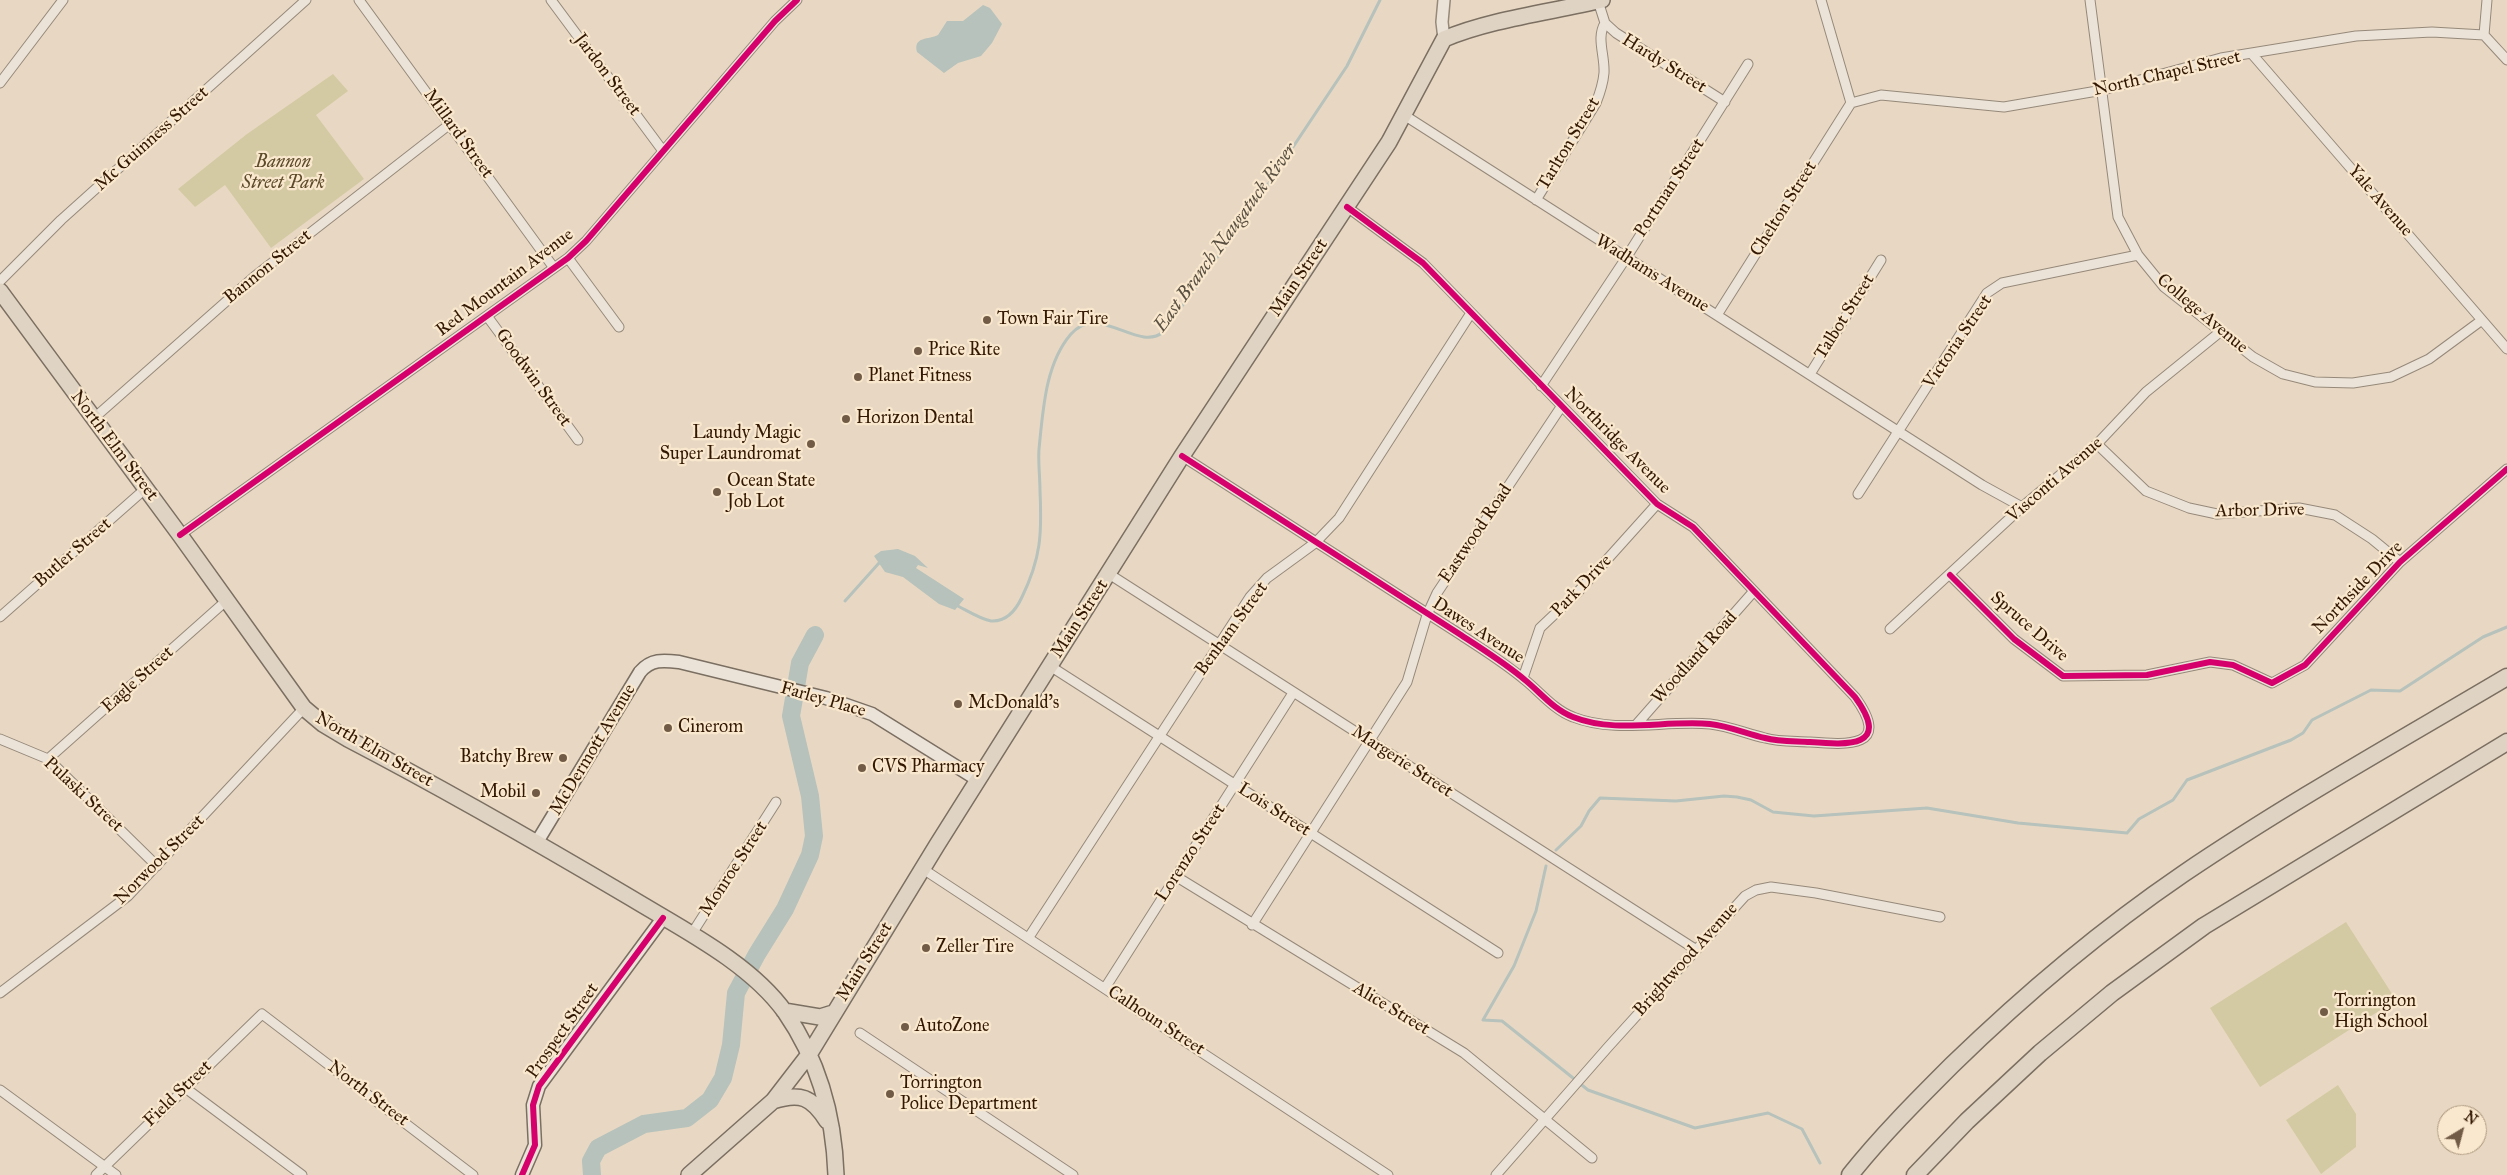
<!DOCTYPE html>
<style>
body{margin:0}
#map{position:relative;width:2507px;height:1175px;overflow:hidden;background:#e8d8c3;font-family:"IM FELL Great Primer",serif}
canvas{display:block}
.north{position:absolute;left:2437px;top:1105px;width:50px;height:50px;box-sizing:border-box;background:#fae8ce;border:1px solid #aa957c;border-radius:50%;rotate:37deg;font-size:14px;font-weight:700;line-height:20px;text-align:center;color:#321802}
.north::after{content:'';display:block;margin:auto;width:18px;height:22px;background:#725b46;clip-path:polygon(50% 0,100% 100%,50% 72%,0 100%)}
</style>
<div id="map">
<canvas width="2507" height="1175"></canvas>
<div class="north">N</div>
</div>
<script>
const c = document.querySelector('canvas').getContext('2d');
c.lineJoin = 'round';
function fill(path, color) { c.fillStyle = color; c.fill(path, 'evenodd'); }
function trace(path, color, width, dash) { c.strokeStyle = color; c.lineWidth = width; c.lineCap = dash ? 'butt' : 'round'; c.setLineDash(dash || []); c.stroke(path); }
function write(font, color, halo, rows, align = 'center') {
  c.font = font + ' "IM FELL Great Primer",serif'; c.lineWidth = 4.5; c.setLineDash([]); c.textBaseline = 'middle'; c.strokeStyle = halo; c.fillStyle = color; for (const [text, x, y, turn = 0] of rows) {
    c.save(); c.translate(x, y); c.rotate((+turn || 0) * Math.PI / 180); c.textAlign = isNaN(turn) ? turn : align; if (halo) c.strokeText(text, 0, 0); c.fillText(text, 0, 0); c.restore();
  }
}
fill(new Path2D(`
 M 333,74 L 348,91 L 316,115 L 364,179 L 271,248 L 225,185 L 195,207 L 178,189 L 247,134 Z
 M 2346,922 L 2396,1000 L 2260,1087 L 2210,1008 Z
 M 2338,1085 L 2356,1114 L 2356,1147 L 2321,1174 L 2286,1120 Z`), '#d3caa3');
fill(new Path2D(`
 M 983,5 L 990,8 L 1002,24 L 992,43 L 981,56 L 958,63 L 944,73 L 917,52 C 913,36 929,40 938,35 L 947,21 L 963,21 Z
 M 898,549 L 915,556 L 928,568 L 918,565 L 916,568 L 964,599 L 955,610 L 939,604 L 903,577 L 885,572 L 874,556 L 881,551 Z`), '#b6c2bb');
trace(new Path2D(`
 M 845,601 L 879,563 L 882,563
 M 956,605 C 966,610 980,619 991,621 C 1007,622 1016,610 1022,597 C 1041,558 1042,534 1040,491 C 1040,477 1038,462 1039,449 C 1043,411 1045,364 1071,334 C 1099,302 1138,353 1163,332 L 1247,216 L 1347,66 L 1380,0
 M 1556,850 L 1581,826 L 1589,811 L 1600,798 L 1676,801 L 1724,796 L 1737,797 L 1751,800 L 1773,812 L 1814,816 L 1927,808 L 2018,823 L 2127,833 L 2139,819 L 2173,800 L 2187,780 L 2291,740 L 2303,733 L 2312,720 L 2371,690 L 2400,691 L 2483,637 L 2507,627
 M 1546,866 L 1536,911 L 1514,966 L 1483,1020 L 1502,1021 L 1588,1090 L 1695,1128 L 1768,1113 L 1802,1129 L 1820,1163`), '#b6c2bb', 3);
trace(new Path2D(`
 M 592,1175 L 591,1161 L 598,1148 L 644,1124 L 687,1118 L 710,1100 L 723,1078 L 731,1045 L 736,993 L 757,954 L 785,909 L 810,855 L 814,836 L 810,796 L 791,716 L 800,663 L 815,635`), '#b6c2bb', 18);
const minor = new Path2D(`
 M 359,0 L 554,268
 M 551,0 L 663,151
 M 1821,0 L 1851,103
 M 2090,0 L 2118,217 L 2138,255 L 2164,287 L 2253,357 L 2283,374 L 2315,382 L 2353,383 L 2391,377 L 2429,359 L 2482,320
 M 2487,0 L 2484,35 L 2507,60
 M 1605,23 L 1616,33 L 1725,102
 M 2252,54 L 2507,349
 M 0,83 L 63,0
 M 1851,103 L 1881,95 L 2004,107 L 2103,90 L 2221,58 L 2356,36 L 2432,32 L 2484,35
 M 1404,115 L 1982,485 L 2022,507
 M 1536,200 L 1596,103 C 1600,93 1603,84 1604,73 C 1605,55 1596,38 1605,23 L 1598,1
 M 568,258 L 619,327
 M 0,281 L 61,220 L 306,0
 M 1717,315 L 1851,103
 M 487,316 L 578,440
 M 1810,374 L 1881,260
 M 1541,386 L 1626,258 L 1748,64
 M 93,419 L 255,276 L 450,124
 M 2097,444 L 2146,491 L 2189,508 L 2217,514 L 2299,508 L 2335,515 L 2372,539 L 2400,562
 M 1182,456 C 1275,516 1368,575 1461,635 C 1482,649 1505,663 1525,680 C 1540,692 1554,710 1573,717 C 1616,734 1664,720 1710,724 C 1729,726 1747,734 1765,738 C 1779,742 1796,741 1810,742 C 1848,745 1892,748 1855,697 L 1693,527 L 1657,504 L 1423,263 L 1347,207
 M 1858,494 L 1987,293 L 2002,283 L 2138,255
 M 180,535 L 568,258 L 586,241 L 775,21 L 797,0
 M 1109,574 L 1695,949
 M 1950,575 L 2014,639 L 2063,676 L 2147,675 L 2210,662 L 2233,665 L 2272,683 L 2305,665 L 2400,562 L 2507,469
 M 0,617 L 145,489
 M 1890,629 L 2022,507 L 2097,444 L 2146,392 L 2220,332
 M 1050,666 L 1498,953
 M 1523,678 L 1540,628 L 1577,593 L 1657,504
 M 1636,725 L 1754,591
 M 0,739 L 48,759 L 157,866
 M 48,759 L 227,600
 M 923,869 L 1388,1175
 M 1177,877 L 1464,1053 L 1592,1158
 M 1252,925 L 1407,682 L 1427,615 L 1437,593 L 1561,407
 M 691,935 L 776,802
 M 1029,937 L 1250,597 L 1267,578 L 1315,543 L 1339,518 L 1471,313
 M 1105,988 L 1293,693
 M 0,993 L 128,896 L 304,708
 M 860,1033 L 1073,1175
 M 184,1087 L 302,1175
 M 0,1090 L 116,1175
 M 96,1175 L 262,1014 L 473,1175
 M 1496,1175 L 1609,1046 L 1745,896 L 1756,890 L 1771,887 L 1816,893 L 1940,917`);
const tertiary = new Path2D(`
 M 1444,0 L 1442,22 L 1444,39`);
const secondary = new Path2D(`
 M 537,842 L 640,672 C 651,659 663,660 679,662 L 826,698 L 872,714 L 978,780
 M 522,1175 L 535,1145 L 533,1105 L 539,1086 L 663,918`);
const primary = new Path2D(`
 M 0,291 L 180,535 L 304,708 L 323,724 L 348,739 C 444,789 538,843 631,898 C 682,929 750,963 785,1012 C 819,1061 834,1116 836,1175
 M 784,1011 L 820,1017 L 833,1013
 M 773,1101 C 800,1092 812,1097 827,1121
 M 689,1175 L 773,1101 L 810,1053 L 937,845 L 1182,456 L 1389,142 L 1444,39 C 1491,19 1552,12 1602,0`);
const motorway = new Path2D(`
 M 1850,1175 C 1881,1136 1917,1100 1952,1065 C 2024,995 2101,930 2183,874 C 2288,803 2399,741 2507,677
 M 1915,1175 L 1967,1121 L 2040,1053 L 2112,993 L 2204,926 L 2507,742`);
trace(minor, '#96897a', 11);
trace(tertiary, '#96897a', 14);
trace(secondary, '#7b6f62', 15);
trace(primary, '#7b6f62', 18);
trace(motorway, '#7b6f62', 19);
trace(minor, '#ebe3d8', 9);
trace(tertiary, '#ebe3d8', 11);
trace(secondary, '#ebe3d8', 12);
trace(primary, '#dfd3c3', 15);
trace(motorway, '#dfd3c3', 16);
trace(new Path2D(`
 M 1182,456 C 1275,516 1368,575 1461,635 C 1482,649 1505,663 1525,680 C 1540,692 1554,710 1573,717 C 1616,734 1664,720 1710,724 C 1729,726 1747,734 1765,738 C 1779,742 1796,741 1810,742 C 1848,745 1892,748 1855,697 L 1693,527 L 1657,504 L 1423,263 L 1347,207
 M 180,535 L 568,258 L 586,241 L 775,21 L 797,0
 M 1950,575 L 2014,639 L 2063,676 L 2147,675 L 2210,662 L 2233,665 L 2272,683 L 2305,665 L 2400,562 L 2507,469
 M 522,1175 L 535,1145 L 533,1105 L 539,1086 L 663,918`), '#d6006c', 6);
for (const [x, y, r, color] of [
 [987,320,5,"#725b46"],
 [918,351,5,"#725b46"],
 [858,377,5,"#725b46"],
 [846,419,5,"#725b46"],
 [811,444,5,"#725b46"],
 [717,492,5,"#725b46"],
 [958,704,5,"#725b46"],
 [668,728,5,"#725b46"],
 [563,758,5,"#725b46"],
 [862,768,5,"#725b46"],
 [536,793,5,"#725b46"],
 [926,948,5,"#725b46"],
 [2324,1012,5,"#725b46"],
 [905,1027,5,"#725b46"],
 [890,1094,5,"#725b46"]
]) { const dot = new Path2D(); dot.arc(x, y, r, 0, 2 * Math.PI); c.fillStyle = color; c.fill(dot); trace(dot, '#fae8ce', 2); }
write('18px', '#321802', '#fae8ce', [
 ["Hardy Street",1664,64,32],
 ["North Chapel Street",2167,74,-13],
 ["Jardon Street",607,75,53],
 ["Millard Street",458,134,54],
 ["Mc Guinness Street",152,139,-42],
 ["Tarlton Street",1569,144,-59],
 ["Portman Street",1670,188,-57],
 ["Yale Avenue",2380,201,49],
 ["Chelton Street",1784,209,-58],
 ["Bannon Street",268,267,-39],
 ["Wadhams Avenue",1652,274,32],
 ["Main Street",1299,278,-56],
 ["Red Mountain Avenue",505,283,-37],
 ["College Avenue",2202,314,40],
 ["Talbot Street",1845,317,-58],
 ["Victoria Street",1958,342,-56],
 ["Goodwin Street",533,378,54],
 ["Northridge Avenue",1617,441,45],
 ["North Elm Street",114,446,53],
 ["Visconti Avenue",2055,480,-41],
 ["Arbor Drive",2260,511,-1],
 ["Eastwood Road",1476,534,-56],
 ["Butler Street",73,553,-41],
 ["Park Drive",1582,586,-46],
 ["Northside Drive",2358,588,-46],
 ["Main Street",1080,619,-57],
 ["Spruce Drive",2029,627,41],
 ["Benham Street",1232,629,-54],
 ["Dawes Avenue",1478,631,33],
 ["Woodland Road",1695,658,-48],
 ["Eagle Street",138,680,-42],
 ["Farley Place",823,700,16],
 ["North Elm Street",374,750,30],
 ["McDermott Avenue",593,750,-59],
 ["Margerie Street",1402,762,33],
 ["Pulaski Street",83,795,43],
 ["Lois Street",1274,810,33],
 ["Lorenzo Street",1191,853,-57],
 ["Norwood Street",160,860,-45],
 ["Monroe Street",734,869,-57],
 ["Brightwood Avenue",1686,960,-48],
 ["Main Street",865,962,-58],
 ["Alice Street",1391,1009,31],
 ["Calhoun Street",1156,1021,33],
 ["Prospect Street",563,1031,-55],
 ["Field Street",178,1094,-44],
 ["North Street",368,1094,37]
]);
write('italic 18px', '#5d4a2a', '#fae8ce', [
 ["Bannon",283,163],
 ["Street Park",283,184]
]);
write('18px', '#321802', '#fae8ce', [
 ["Town Fair Tire",997,320],
 ["Price Rite",928,351],
 ["Planet Fitness",868,377],
 ["Horizon Dental",856,419],
 ["Laundy Magic",801,434,"right"],
 ["Super Laundromat",801,455,"right"],
 ["Ocean State",727,482],
 ["Job Lot",727,503],
 ["McDonald's",968,704],
 ["Cinerom",678,728],
 ["Batchy Brew",553,758,"right"],
 ["CVS Pharmacy",872,768],
 ["Mobil",526,793,"right"],
 ["Zeller Tire",936,948],
 ["Torrington",2334,1002],
 ["High School",2334,1023],
 ["AutoZone",915,1027],
 ["Torrington",900,1084],
 ["Police Department",900,1105]
], 'left');
write('italic 19px', '#595041', '#fae8ce', [
 ["East Branch Naugatuck River",1226,238,-54]
]);
</script>
